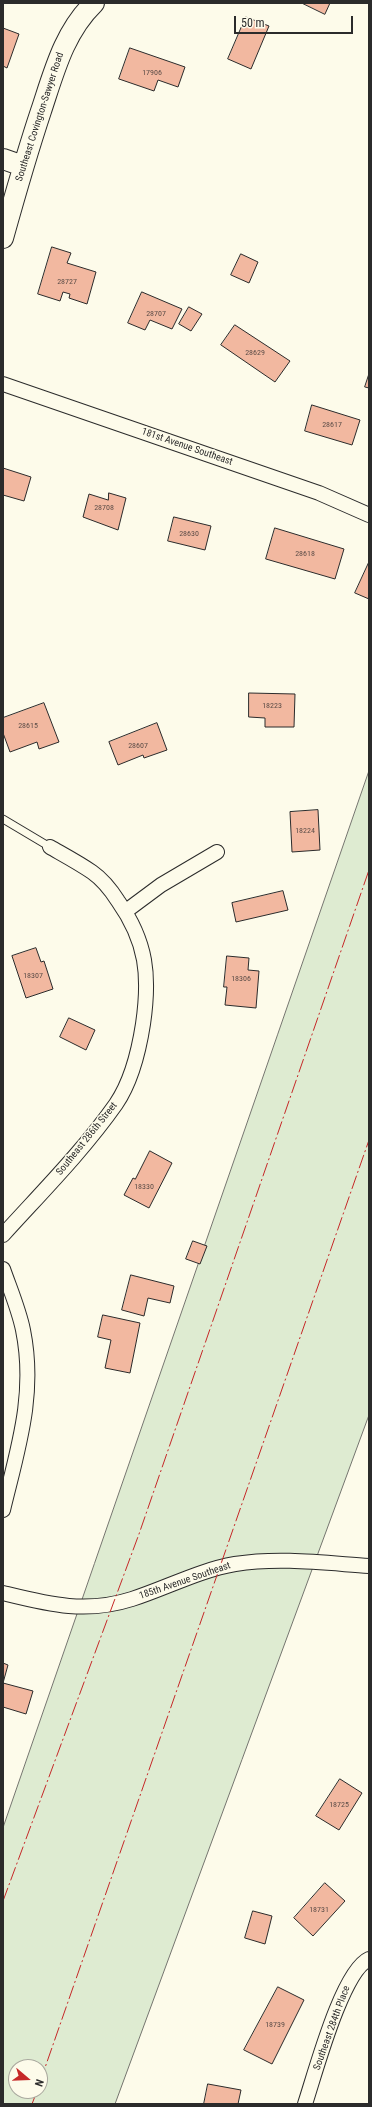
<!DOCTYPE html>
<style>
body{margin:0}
#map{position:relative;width:372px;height:2107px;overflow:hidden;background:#fdfbea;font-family:"Roboto Condensed",sans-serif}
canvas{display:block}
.frame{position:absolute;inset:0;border:4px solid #2b2b2b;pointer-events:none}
.north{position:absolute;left:8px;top:2059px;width:40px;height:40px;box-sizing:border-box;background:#fdfbea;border:1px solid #a9a89e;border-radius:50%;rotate:109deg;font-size:11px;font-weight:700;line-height:16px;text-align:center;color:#2b2b2b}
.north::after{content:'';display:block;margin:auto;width:14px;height:18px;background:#c62828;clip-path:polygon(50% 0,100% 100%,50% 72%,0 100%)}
.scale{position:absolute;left:234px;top:16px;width:119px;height:18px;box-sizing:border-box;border:2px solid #2b2b2b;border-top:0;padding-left:5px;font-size:12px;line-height:14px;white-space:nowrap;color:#2b2b2b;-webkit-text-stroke:3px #fdfbea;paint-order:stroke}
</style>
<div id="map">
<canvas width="372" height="2107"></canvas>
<div class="frame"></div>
<div class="north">N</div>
<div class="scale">50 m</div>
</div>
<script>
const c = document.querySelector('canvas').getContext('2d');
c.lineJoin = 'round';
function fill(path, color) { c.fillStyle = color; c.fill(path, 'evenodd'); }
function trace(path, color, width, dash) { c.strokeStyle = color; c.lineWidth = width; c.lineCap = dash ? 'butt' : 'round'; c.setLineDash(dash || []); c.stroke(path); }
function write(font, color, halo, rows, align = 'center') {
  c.font = font + ' "Roboto Condensed",sans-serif'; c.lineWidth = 3; c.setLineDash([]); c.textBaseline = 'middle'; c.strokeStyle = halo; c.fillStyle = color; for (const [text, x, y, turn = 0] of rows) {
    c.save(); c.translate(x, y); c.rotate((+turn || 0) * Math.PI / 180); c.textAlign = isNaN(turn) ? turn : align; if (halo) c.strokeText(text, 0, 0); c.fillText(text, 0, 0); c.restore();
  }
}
const green = new Path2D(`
 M 369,771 L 369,1415 L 115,2104 L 3,2104 L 3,1828 ZM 16,2067 L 40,2067 L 40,2091 L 16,2091 Z`);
fill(green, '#deebd1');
trace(green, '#74746e', 1);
const building = new Path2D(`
 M 302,3 L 330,3 L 325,14 Z
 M 246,17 L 269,26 L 251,69 L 228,59 Z
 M 3,28 L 19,34 L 7,68 L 3,66 Z
 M 130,48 L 185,67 L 178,87 L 158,80 L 154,91 L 119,79 Z
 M 52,247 L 71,253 L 67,263 L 96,272 L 87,304 L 69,298 L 70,294 L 63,292 L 60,301 L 38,294 Z
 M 241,254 L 258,262 L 249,283 L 231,275 Z
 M 142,292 L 182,309 L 172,329 L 150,320 L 145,330 L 128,323 Z
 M 189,307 L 202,314 L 191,331 L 179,324 Z
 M 235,325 L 290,361 L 275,382 L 221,345 Z
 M 369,374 L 369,388 L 365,387 Z
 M 312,405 L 360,420 L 352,445 L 305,431 Z
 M 3,468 L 31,477 L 24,501 L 3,495 Z
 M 109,493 L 126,498 L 118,530 L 83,517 L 89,494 L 108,500 Z
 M 174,517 L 211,526 L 205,550 L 168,541 Z
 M 275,528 L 344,549 L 335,579 L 266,559 Z
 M 369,562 L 369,599 L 355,593 Z
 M 249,693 L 295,694 L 294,727 L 265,727 L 265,718 L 249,717 Z
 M 44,703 L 59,742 L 39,749 L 37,742 L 10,752 L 3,733 L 3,718 Z
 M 157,723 L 167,750 L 144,758 L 143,755 L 118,765 L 109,742 Z
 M 318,810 L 320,850 L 292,852 L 290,812 Z
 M 283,891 L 288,910 L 236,922 L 232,903 Z
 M 36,948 L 41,962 L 44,961 L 53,989 L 26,998 L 12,956 Z
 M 227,956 L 249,958 L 248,970 L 259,971 L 256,1008 L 225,1005 L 227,987 L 224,987 Z
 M 69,1018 L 95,1030 L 86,1050 L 60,1037 Z
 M 150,1151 L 172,1163 L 149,1208 L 124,1195 L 133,1178 L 135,1179 Z
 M 193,1241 L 207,1246 L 200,1264 L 186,1259 Z
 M 131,1275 L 174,1286 L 170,1303 L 148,1298 L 144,1316 L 122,1310 Z
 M 103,1315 L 140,1323 L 130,1373 L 105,1368 L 111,1340 L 98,1337 Z
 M 3,1663 L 8,1665 L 3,1683 L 33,1691 L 26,1714 L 3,1707 Z
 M 340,1779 L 362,1793 L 339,1830 L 316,1816 Z
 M 325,1883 L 345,1901 L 313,1936 L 294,1918 Z
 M 253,1911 L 272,1916 L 265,1944 L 245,1938 Z
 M 278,1987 L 304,2000 L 272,2064 L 244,2050 Z
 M 208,2084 L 241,2090 L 238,2104 L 204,2104 Z`);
fill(building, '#f2b8a0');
trace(building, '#2b2b2b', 1);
const lane = new Path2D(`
 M 3,819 L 50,847`);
const street = new Path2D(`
 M 3,384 L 319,493 L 369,515
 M 126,911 L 161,885 L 217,852
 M 3,1235 C 41,1193 83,1151 116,1104 C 131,1082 139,1050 143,1024 C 150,976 147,942 118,901 C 111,890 102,879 92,872 C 79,863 64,855 50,847
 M 3,1269 C 10,1289 19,1310 23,1330 C 36,1394 18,1448 3,1510
 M 3,1593 C 48,1604 85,1614 132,1599 C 166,1588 200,1570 235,1564 C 279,1557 325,1563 369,1566
 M 305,2104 C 315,2074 342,1971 369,1959`);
const secondary = new Path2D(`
 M 3,159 L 23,166
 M 3,238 C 15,195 27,153 41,111 C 54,72 64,32 94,3`);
trace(lane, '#2b2b2b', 9);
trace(street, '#2b2b2b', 16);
trace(secondary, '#2b2b2b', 22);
trace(lane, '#fdfbea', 7);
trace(street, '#fdfbea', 14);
trace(secondary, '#fdfbea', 20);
trace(new Path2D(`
 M 3,1901 L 139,1534 L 369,870
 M 40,2082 L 369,1140
 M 32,2104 L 37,2091`), '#c62828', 1, [14, 3, 2, 3]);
write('8px', '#5d4e48', null, [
 ["17906",152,73],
 ["28727",67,282],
 ["28707",156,314],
 ["28629",255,353],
 ["28617",332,425],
 ["28708",104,508],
 ["28630",189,534],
 ["28618",305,554],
 ["18223",272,706],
 ["28615",28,726],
 ["28607",138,746],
 ["18224",305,831],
 ["18307",33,976],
 ["18306",241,979],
 ["18330",144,1187],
 ["18725",339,1805],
 ["18731",319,1910],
 ["18739",275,2025]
]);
write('10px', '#2b2b2b', '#fdfbea', [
 ["Southeast Covington-Sawyer Road",40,117,-72],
 ["181st Avenue Southeast",187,447,19],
 ["Southeast 286th Street",87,1139,-51],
 ["185th Avenue Southeast",185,1581,-19],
 ["Southeast 284th Place",332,2028,-70]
]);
</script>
